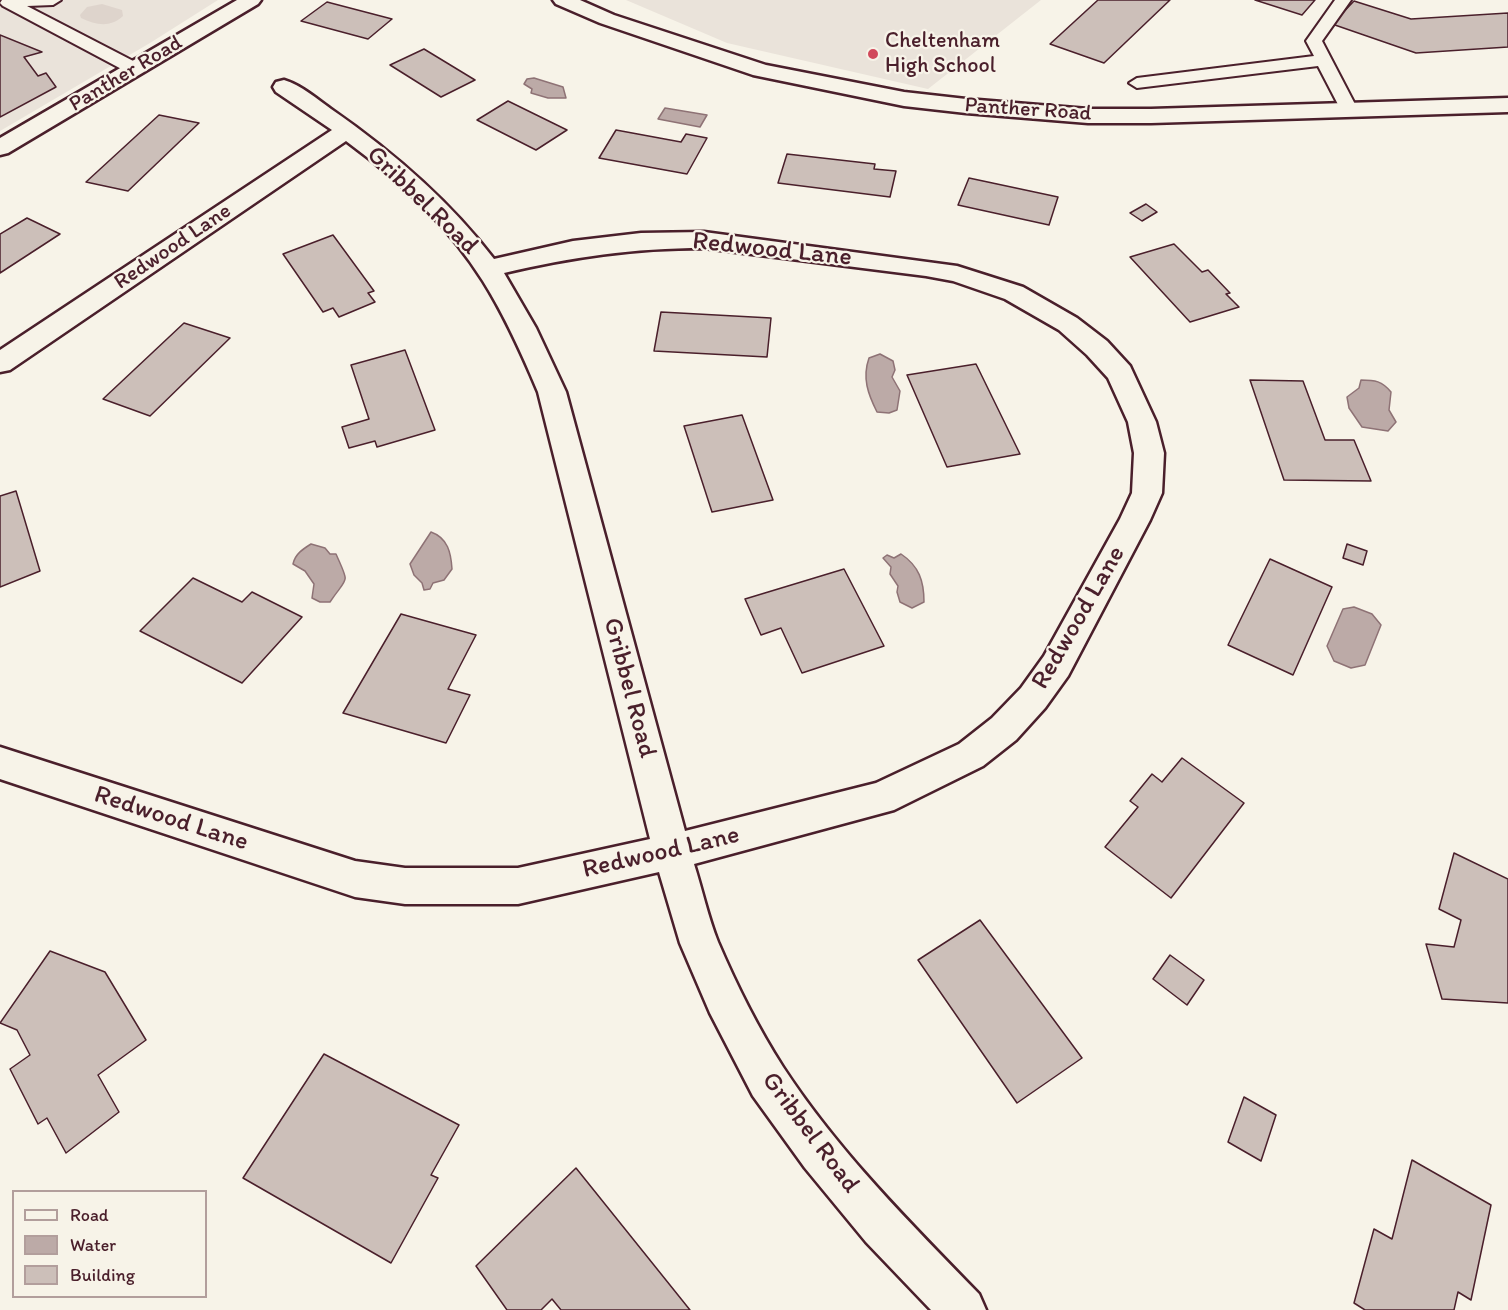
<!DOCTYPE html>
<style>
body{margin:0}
#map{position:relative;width:1508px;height:1310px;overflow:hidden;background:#f7f3e8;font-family:Itim,sans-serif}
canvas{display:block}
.legend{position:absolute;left:12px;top:1190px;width:195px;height:108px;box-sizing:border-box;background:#f7f3e8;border:2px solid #b29e9c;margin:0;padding:8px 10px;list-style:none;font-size:18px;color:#4a1f2b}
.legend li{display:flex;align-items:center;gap:12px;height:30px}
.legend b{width:30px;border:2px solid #b29e9c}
</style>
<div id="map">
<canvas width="1508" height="1310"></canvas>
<ul class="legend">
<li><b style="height:8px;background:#f7f3e8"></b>Road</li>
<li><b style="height:16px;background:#bcaaa7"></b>Water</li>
<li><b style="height:16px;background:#ccbfb9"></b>Building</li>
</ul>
</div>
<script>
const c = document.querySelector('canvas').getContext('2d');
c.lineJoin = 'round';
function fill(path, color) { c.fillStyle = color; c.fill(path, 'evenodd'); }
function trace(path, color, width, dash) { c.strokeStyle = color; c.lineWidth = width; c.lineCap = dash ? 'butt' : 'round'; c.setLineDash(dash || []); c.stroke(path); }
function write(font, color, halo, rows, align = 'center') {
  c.font = font + ' Itim,sans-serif'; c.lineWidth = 4.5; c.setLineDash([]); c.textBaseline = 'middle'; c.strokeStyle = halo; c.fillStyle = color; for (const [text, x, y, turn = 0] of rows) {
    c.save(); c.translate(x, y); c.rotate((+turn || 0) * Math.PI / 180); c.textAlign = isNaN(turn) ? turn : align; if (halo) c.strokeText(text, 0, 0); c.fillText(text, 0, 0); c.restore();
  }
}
fill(new Path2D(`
 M 0,0 L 218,0 L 150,43 L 0,131 Z
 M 626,0 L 1041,0 L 928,89 L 727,43 Z`), '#eae3da');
fill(new Path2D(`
 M 102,4 L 122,10 L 123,16 C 110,28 96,25 81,18 L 80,15 L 87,7 Z`), '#ded4cc');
const water = new Path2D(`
 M 534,78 L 563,87 L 566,98 L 548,98 L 531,93 L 532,89 L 524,84 L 527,79 Z
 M 665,108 L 707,115 L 700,127 L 658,119 Z
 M 880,354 L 893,361 L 895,370 L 892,377 L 900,391 L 897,410 L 889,413 L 877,412 C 868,394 862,378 869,358 Z
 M 1361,380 C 1375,380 1382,381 1391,392 L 1389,410 L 1396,422 L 1388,431 L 1362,427 L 1349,408 L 1347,397 L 1359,388 Z
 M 431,532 C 448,538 451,553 452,569 L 444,580 L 433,583 L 430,589 L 424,590 L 422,583 L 414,575 L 410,564 Z
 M 311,544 L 325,548 L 330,554 L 336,554 C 350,586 348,575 330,602 L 320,602 L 312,598 L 314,584 L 305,571 L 293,564 C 295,554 303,549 311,544 Z
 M 901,554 C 919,566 924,581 924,602 L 912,608 L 900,602 L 897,592 L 898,586 L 890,574 L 891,567 L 883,558 L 887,555 L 894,558 Z
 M 1354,607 L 1372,614 L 1381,625 L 1365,665 L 1351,668 L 1334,661 L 1327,646 L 1343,609 Z`);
fill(water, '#bcaaa7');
trace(water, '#8e7275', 1.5);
const building = new Path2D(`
 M 1098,0 L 1170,0 L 1104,63 L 1050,44 Z
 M 1255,0 L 1315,0 L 1302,15 Z
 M 1354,1 L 1411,19 L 1508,13 L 1508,47 L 1416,53 L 1332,24 Z
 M 327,2 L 392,19 L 368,39 L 301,21 Z
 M 0,35 L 42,52 L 24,57 L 38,76 L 46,73 L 56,87 L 0,117 Z
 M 424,49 L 475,80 L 441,97 L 390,65 Z
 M 508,101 L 567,130 L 536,150 L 477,120 Z
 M 159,115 L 199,123 L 128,191 L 86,182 Z
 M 616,130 L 681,142 L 686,134 L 707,138 L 687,174 L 599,158 Z
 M 787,154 L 875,164 L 874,169 L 896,171 L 890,197 L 778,183 Z
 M 969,178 L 1058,197 L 1049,225 L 958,205 Z
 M 1146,204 L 1157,212 L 1142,221 L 1130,213 Z
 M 27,218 L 60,234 L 0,273 L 0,234 Z
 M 333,235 L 374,291 L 368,293 L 375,302 L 339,317 L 333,308 L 323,312 L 283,254 Z
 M 1174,244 L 1202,272 L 1208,270 L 1230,293 L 1226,294 L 1239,307 L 1190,322 L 1130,257 Z
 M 661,312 L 771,318 L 767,357 L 654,351 Z
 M 184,323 L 230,338 L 150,416 L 103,399 Z
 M 405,350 L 435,430 L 377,447 L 375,441 L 349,448 L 342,427 L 369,419 L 351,365 Z
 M 976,364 L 1020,454 L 947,467 L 907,375 Z
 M 1250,380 L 1303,381 L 1325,440 L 1354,440 L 1371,481 L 1284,480 Z
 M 742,415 L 773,500 L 712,512 L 684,426 Z
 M 16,491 L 40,571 L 0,587 L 0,496 Z
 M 1347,544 L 1367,551 L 1363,565 L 1343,558 Z
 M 1270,559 L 1332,587 L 1293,675 L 1228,645 Z
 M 844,569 L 884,646 L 802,673 L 781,628 L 761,635 L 745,599 Z
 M 193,578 L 242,602 L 252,592 L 302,617 L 242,683 L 140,631 Z
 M 401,614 L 476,635 L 448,689 L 470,695 L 446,743 L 343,713 Z
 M 1182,758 L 1244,803 L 1171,898 L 1105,847 L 1138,807 L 1130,801 L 1152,774 L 1162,782 Z
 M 1454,853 L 1508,879 L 1508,1003 L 1442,999 L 1426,944 L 1454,947 L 1461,920 L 1439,909 Z
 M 980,920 L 1082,1058 L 1017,1103 L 918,960 Z
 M 50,951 L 105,972 L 146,1040 L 98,1075 L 119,1112 L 66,1153 L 47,1118 L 38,1124 L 10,1069 L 30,1055 L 17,1030 L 0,1023 Z
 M 1170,955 L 1204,980 L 1187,1005 L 1153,979 Z
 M 324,1054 L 459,1125 L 431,1175 L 438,1178 L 391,1263 L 243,1178 Z
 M 1244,1097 L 1276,1115 L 1261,1161 L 1228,1142 Z
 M 1412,1160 L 1491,1205 L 1471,1300 L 1458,1292 L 1454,1310 L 1365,1310 L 1354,1303 L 1374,1229 L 1392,1239 Z
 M 576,1168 L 690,1310 L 561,1310 L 552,1299 L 541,1310 L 507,1310 L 476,1266 Z`);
fill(building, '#ccbfb9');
trace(building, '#4a1f2b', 1.5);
const lane = new Path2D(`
 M 2,0 L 61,0 L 53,5 L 27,6 L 141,65 L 143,69 L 141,73 L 129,73 L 3,6 L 0,3 Z
 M 1335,0 L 1351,0 L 1322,41 L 1358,110 L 1355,114 L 1343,114 L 1318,66 L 1137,88 L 1129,83 L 1137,78 L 1314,56 L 1306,41 Z`);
const street = new Path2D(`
 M 237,0 L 261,0 L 258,4 L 8,153 L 0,155 L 0,138 Z
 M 553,0 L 580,0 L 614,15 L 766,65 L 904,92 L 966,99 L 1088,109 L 1151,109 L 1508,98 L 1508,112 L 1151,123 L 1088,123 L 966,113 L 904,106 L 753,75 L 600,23 L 556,4 Z
 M 284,80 C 301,85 317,99 331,109 C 393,152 448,199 494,259 L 573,241 L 641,233 L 704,232 L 957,266 L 1023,287 L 1077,318 L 1107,341 L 1130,366 L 1156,422 L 1164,453 L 1162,493 L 1150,520 L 1068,676 L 1045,708 L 1016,740 L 983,766 L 894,810 L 694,864 C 702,889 708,917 718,942 C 736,984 758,1028 783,1067 C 838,1151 909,1222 979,1294 L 986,1310 L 931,1310 L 866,1242 L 805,1168 L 753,1096 L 710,1013 L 680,943 L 659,872 L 518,904 L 405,904 L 355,897 L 0,779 L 0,747 L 355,861 L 405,868 L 518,868 L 650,839 L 538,392 C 522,354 505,316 483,281 C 448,225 399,180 346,141 L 10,370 L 0,372 L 0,350 L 332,130 L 276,92 L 273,87 L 276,82 ZM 704,248 L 926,276 L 953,281 L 1005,299 L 1059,330 L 1087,355 L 1108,378 L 1128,422 L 1134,453 L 1132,493 L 1120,519 L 1044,656 L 1021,688 L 992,718 L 959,744 L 876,783 L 685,831 L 566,392 L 536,328 L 504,273 C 573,257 633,248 704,248 Z`);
trace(lane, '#4a1f2b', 4);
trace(street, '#4a1f2b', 5);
fill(lane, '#f7f3e8');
fill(street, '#f7f3e8');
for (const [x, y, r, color] of [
 [873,54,6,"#d1495b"]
]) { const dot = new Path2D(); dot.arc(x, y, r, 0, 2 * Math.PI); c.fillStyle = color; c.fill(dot); trace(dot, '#f7f3e8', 2); }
write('22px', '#4a1f2b', '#f7f3e8', [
 ["Cheltenham",885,41],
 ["High School",885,66]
], 'left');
write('22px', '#4a1f2b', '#f7f3e8', [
 ["Panther Road",126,74,-31],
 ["Panther Road",1028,110,4],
 ["Redwood Lane",173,247,-34]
]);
write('26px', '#4a1f2b', '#f7f3e8', [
 ["Gribbel Road",422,201,44],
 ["Redwood Lane",772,250,6],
 ["Redwood Lane",1079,618,-60],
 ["Gribbel Road",629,688,75],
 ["Redwood Lane",171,819,18],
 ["Redwood Lane",661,853,-13],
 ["Gribbel Road",810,1133,53]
]);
</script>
